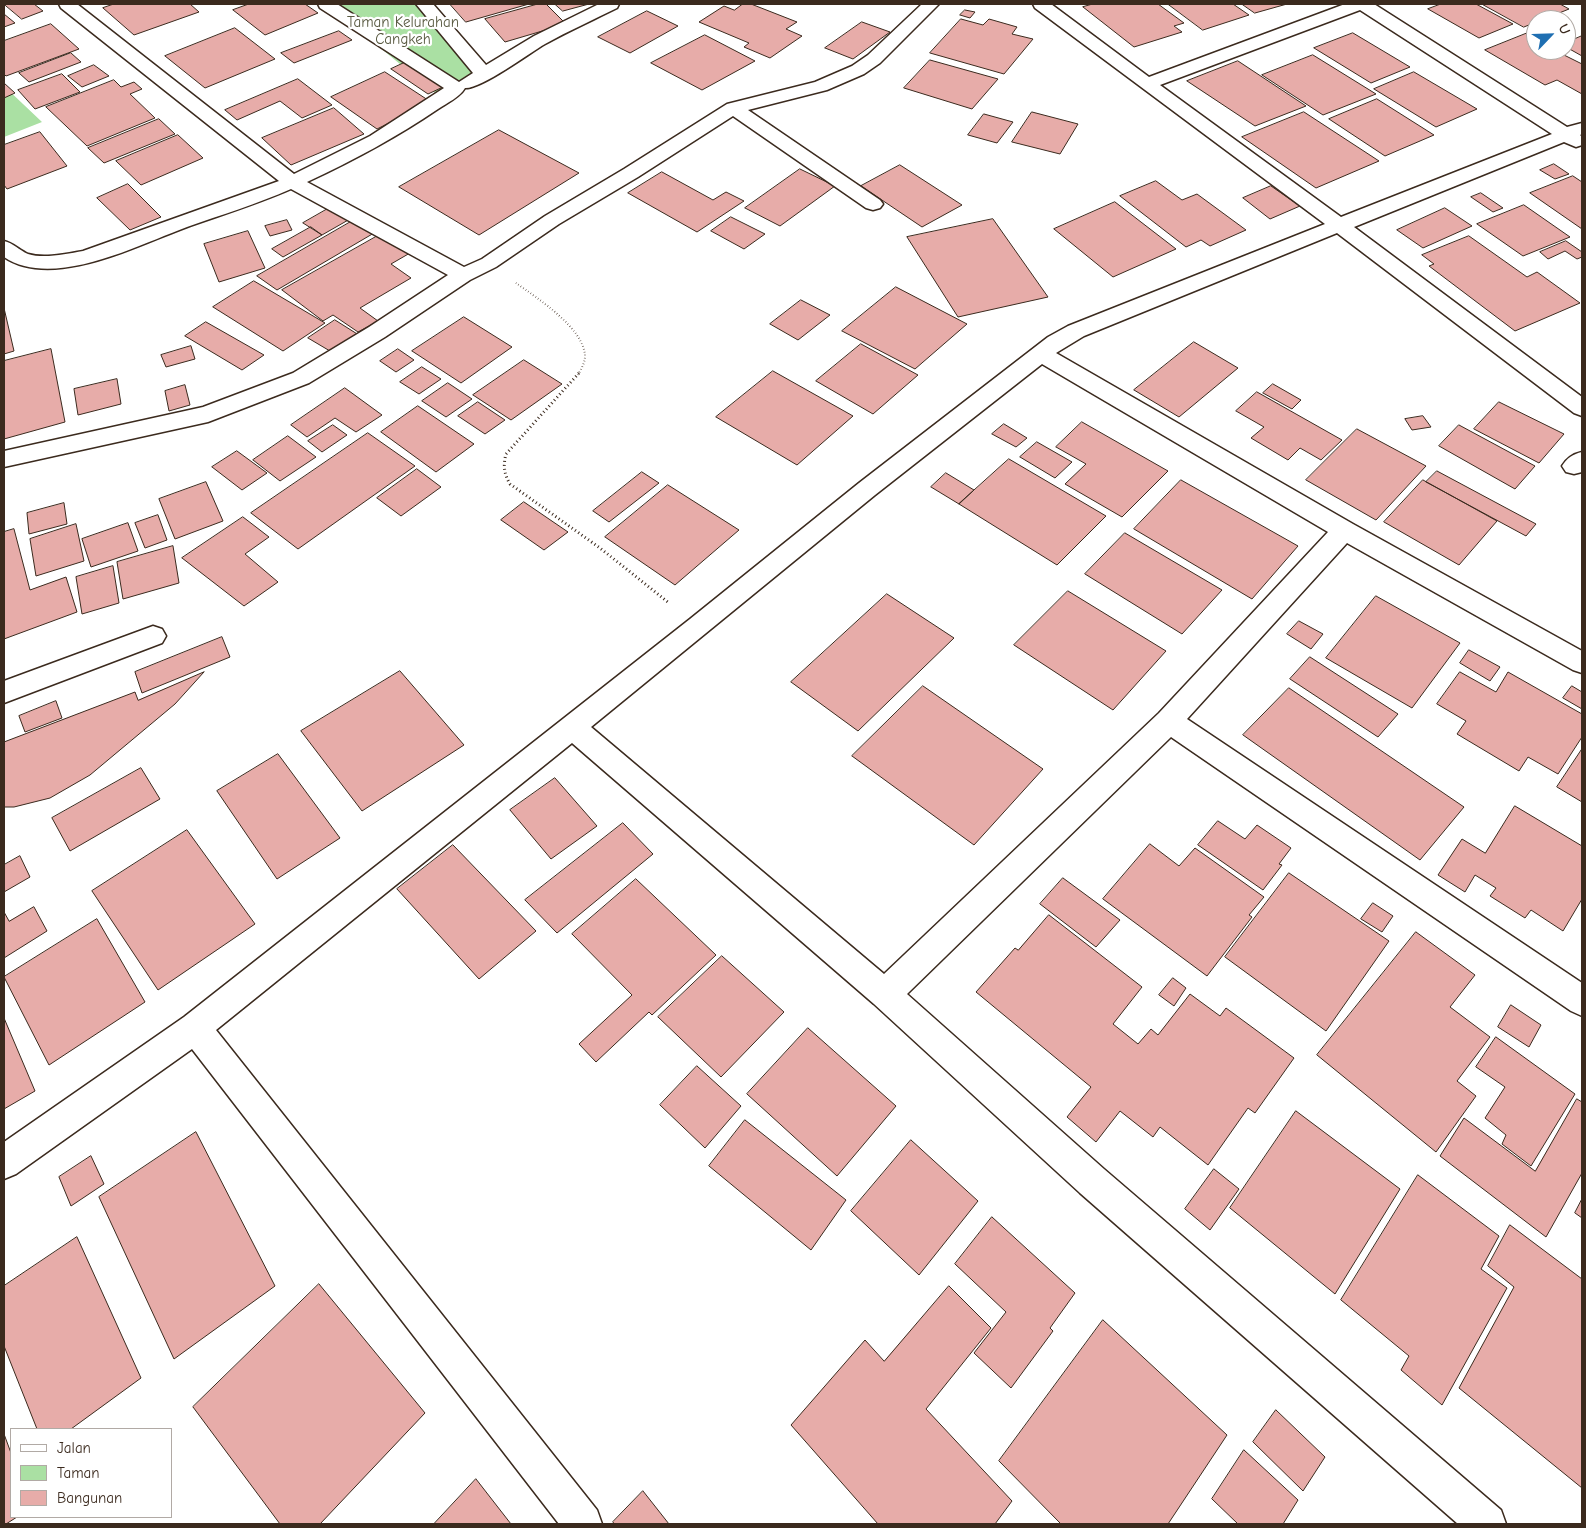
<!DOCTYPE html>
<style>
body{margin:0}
#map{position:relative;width:1586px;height:1528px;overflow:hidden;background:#fff;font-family:"Comic Neue",sans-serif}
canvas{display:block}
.frame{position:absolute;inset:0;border:5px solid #3b2a1e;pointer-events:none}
.legend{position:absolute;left:10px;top:1428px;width:162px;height:90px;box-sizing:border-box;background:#fff;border:1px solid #b1aaa5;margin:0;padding:6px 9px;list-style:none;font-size:15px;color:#3b2a1e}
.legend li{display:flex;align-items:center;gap:10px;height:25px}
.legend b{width:25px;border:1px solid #b1aaa5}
.north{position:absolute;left:1526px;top:10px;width:50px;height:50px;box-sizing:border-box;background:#fff;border:1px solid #b1aaa5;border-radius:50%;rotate:66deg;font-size:14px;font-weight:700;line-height:20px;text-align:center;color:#3b2a1e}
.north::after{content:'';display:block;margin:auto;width:18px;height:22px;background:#1f6fb2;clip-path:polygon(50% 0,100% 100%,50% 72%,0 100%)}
</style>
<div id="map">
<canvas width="1586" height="1528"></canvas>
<div class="frame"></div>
<ul class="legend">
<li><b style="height:6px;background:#fff"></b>Jalan</li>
<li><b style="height:14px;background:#aae0a3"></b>Taman</li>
<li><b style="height:14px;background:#e7aca9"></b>Bangunan</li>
</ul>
<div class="north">U</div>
</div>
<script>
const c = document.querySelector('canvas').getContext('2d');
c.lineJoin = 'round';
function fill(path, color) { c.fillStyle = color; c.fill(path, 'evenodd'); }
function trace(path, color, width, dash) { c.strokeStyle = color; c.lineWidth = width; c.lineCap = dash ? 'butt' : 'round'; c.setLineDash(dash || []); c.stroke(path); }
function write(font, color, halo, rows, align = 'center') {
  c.font = font + ' "Comic Neue",sans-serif'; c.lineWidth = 4.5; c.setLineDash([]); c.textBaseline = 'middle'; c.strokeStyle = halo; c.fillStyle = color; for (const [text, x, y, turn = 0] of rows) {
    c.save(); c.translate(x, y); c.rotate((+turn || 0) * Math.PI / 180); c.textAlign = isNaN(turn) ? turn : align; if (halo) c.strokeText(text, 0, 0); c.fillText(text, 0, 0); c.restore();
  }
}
fill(new Path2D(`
 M 327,4 L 417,4 L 474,73 L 440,97 Z
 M 4,86 L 42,122 L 4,137 Z`), '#aae0a3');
const building = new Path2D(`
 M 4,4 L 34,4 L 43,11 L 22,19 Z
 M 114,4 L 190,4 L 199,12 L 134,35 L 103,8 Z
 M 249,4 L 305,4 L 318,13 L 265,35 L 233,10 Z
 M 450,4 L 529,4 L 466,22 Z
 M 538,4 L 546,4 L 566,24 L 505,42 L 485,19 Z
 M 555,4 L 589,4 L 563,11 Z
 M 743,4 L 751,4 L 797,22 L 786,29 L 802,36 L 770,58 L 744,47 L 749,43 L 699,22 L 724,6 L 734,10 Z
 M 1093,4 L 1158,4 L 1184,23 L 1174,26 L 1182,32 L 1134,47 L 1083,7 Z
 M 1168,4 L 1233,4 L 1249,15 L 1203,30 Z
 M 1242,4 L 1287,4 L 1255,13 Z
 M 1441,4 L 1476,4 L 1513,24 L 1479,38 L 1428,9 Z
 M 1482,4 L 1560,4 L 1569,9 L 1542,20 L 1536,20 L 1536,22 L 1524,27 Z
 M 965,10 L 975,12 L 970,18 L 960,15 Z
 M 647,11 L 678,26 L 630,53 L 598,37 Z
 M 4,14 L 15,23 L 4,27 Z
 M 961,19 L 983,25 L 989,19 L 1017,27 L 1012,34 L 1033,39 L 1004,74 L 930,53 Z
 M 862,22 L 890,32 L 853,59 L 825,48 Z
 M 51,24 L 79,49 L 6,76 L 4,74 L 4,41 Z
 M 235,28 L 275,59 L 205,88 L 165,56 Z
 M 339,31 L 352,40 L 294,63 L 281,53 Z
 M 1530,32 L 1536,35 L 1536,50 L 1554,50 L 1582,64 L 1582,94 L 1557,80 L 1545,85 L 1485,50 Z
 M 1353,33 L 1410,67 L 1371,83 L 1314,48 Z
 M 705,35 L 755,61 L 702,90 L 651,63 Z
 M 1582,36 L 1582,56 L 1566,47 L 1566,43 Z
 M 71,53 L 81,62 L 29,82 L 19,73 Z
 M 1313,55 L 1376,94 L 1323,115 L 1262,75 Z
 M 930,60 L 998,79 L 972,109 L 904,88 Z
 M 1238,61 L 1306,106 L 1255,126 L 1187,81 Z
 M 406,62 L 443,87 L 428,94 L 391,69 Z
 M 94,65 L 109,76 L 82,87 L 68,76 Z
 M 385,72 L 431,102 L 377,129 L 331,97 Z
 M 1414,72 L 1477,109 L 1436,127 L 1374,89 Z
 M 62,74 L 80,92 L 35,109 L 18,90 Z
 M 298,79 L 332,105 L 302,118 L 280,101 L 237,120 L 225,110 Z
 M 114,80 L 121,87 L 134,82 L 142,89 L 130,94 L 155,118 L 87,146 L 46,107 Z
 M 4,83 L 15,93 L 4,98 Z
 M 1377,99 L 1434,135 L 1385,156 L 1329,119 Z
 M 334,108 L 364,134 L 291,165 L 262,138 Z
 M 1032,112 L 1078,124 L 1060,154 L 1012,142 Z
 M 1304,112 L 1379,161 L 1316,188 L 1242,137 Z
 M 984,114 L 1013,122 L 997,143 L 968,135 Z
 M 159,119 L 175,134 L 104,163 L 88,148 Z
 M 499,130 L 579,173 L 479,235 L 399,187 Z
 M 40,132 L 67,166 L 7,189 L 4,185 L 4,145 Z
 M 178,135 L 203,158 L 141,185 L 116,161 Z
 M 1554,164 L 1569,174 L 1555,179 L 1540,170 Z
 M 900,165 L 962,205 L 922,227 L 861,186 Z
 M 800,169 L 835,186 L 780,226 L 745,208 Z
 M 662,172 L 713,200 L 726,192 L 744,201 L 697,232 L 628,193 Z
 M 1573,176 L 1582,182 L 1582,229 L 1530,193 Z
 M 1156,181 L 1182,200 L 1197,194 L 1246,230 L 1210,246 L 1201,240 L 1186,247 L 1120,196 Z
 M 128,184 L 161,217 L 130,230 L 97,198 Z
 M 1271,186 L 1300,206 L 1270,219 L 1243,198 Z
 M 1481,193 L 1503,208 L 1493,212 L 1471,197 Z
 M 1115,202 L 1176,249 L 1113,277 L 1054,229 Z
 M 1524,205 L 1570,237 L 1523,256 L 1477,224 Z
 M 331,207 L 350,219 L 322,235 L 303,223 Z
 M 1445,208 L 1472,226 L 1423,248 L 1397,230 Z
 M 731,217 L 765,234 L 744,249 L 711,231 Z
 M 993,219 L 1048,297 L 958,317 L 907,237 Z
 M 287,220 L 292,230 L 270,236 L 265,226 Z
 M 354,220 L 374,233 L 277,290 L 257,276 Z
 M 311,227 L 322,235 L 283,257 L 272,249 Z
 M 248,231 L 265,268 L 219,282 L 204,244 Z
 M 381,234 L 410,253 L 391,264 L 411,278 L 360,308 L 378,321 L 358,332 L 333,315 L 323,321 L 282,290 Z
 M 1469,236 L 1527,277 L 1537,272 L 1580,303 L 1515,331 L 1429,266 L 1434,264 L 1422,255 Z
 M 1566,241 L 1582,252 L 1582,257 L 1577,259 L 1565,251 L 1548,259 L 1540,252 Z
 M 254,281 L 325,323 L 283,351 L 213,307 Z
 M 896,287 L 967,324 L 915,369 L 842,331 Z
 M 801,300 L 830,315 L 798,340 L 770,324 Z
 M 4,308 L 14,351 L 4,354 Z
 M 464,317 L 512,347 L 461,383 L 412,351 Z
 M 335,320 L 362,337 L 335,354 L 308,338 Z
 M 206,322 L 264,355 L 242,370 L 185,336 Z
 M 1194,342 L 1238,368 L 1179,417 L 1134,390 Z
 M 861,344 L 918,375 L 873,414 L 816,381 Z
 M 191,346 L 195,359 L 166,367 L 161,355 Z
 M 51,349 L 65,422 L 4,439 L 4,361 Z
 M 398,349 L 414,360 L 396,372 L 380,361 Z
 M 524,360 L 562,384 L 511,420 L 473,395 Z
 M 422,367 L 441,379 L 419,394 L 400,382 Z
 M 773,371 L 853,416 L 797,465 L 716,417 Z
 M 117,379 L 121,404 L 78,415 L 74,389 Z
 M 448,383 L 472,399 L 446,417 L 422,401 Z
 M 1273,384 L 1301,400 L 1292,409 L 1263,393 Z
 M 185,385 L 190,405 L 169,411 L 165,391 Z
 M 345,388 L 382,415 L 356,432 L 335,418 L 307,437 L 291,425 Z
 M 1257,392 L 1342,440 L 1321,460 L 1300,448 L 1288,460 L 1251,438 L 1264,427 L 1236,411 Z
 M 478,402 L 505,420 L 485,434 L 458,416 Z
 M 1499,402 L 1564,434 L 1539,463 L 1474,429 Z
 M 418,406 L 474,444 L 436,472 L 381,432 Z
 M 1423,416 L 1431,427 L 1412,430 L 1405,419 Z
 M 1082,422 L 1168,471 L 1122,517 L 1065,484 L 1086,464 L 1056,447 Z
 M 1004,424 L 1027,438 L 1016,447 L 992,434 Z
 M 333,425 L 347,435 L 322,452 L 308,441 Z
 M 1459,425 L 1535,466 L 1515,489 L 1439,446 Z
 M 1357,429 L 1426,466 L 1376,520 L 1306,480 Z
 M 368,433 L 415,466 L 298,549 L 251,513 Z
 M 288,436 L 316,457 L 280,481 L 253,460 Z
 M 1037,442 L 1072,462 L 1055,478 L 1020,457 Z
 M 237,451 L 267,473 L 242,490 L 212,467 Z
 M 1009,459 L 1106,516 L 1057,565 L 959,504 Z
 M 417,469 L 441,487 L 401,516 L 377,498 Z
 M 1437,471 L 1536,524 L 1526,536 L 1426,482 Z
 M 642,472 L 659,483 L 609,522 L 593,511 Z
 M 946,473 L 974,490 L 959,504 L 931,487 Z
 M 1181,480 L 1298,546 L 1252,599 L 1134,529 Z
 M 1423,480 L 1497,521 L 1459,565 L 1384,522 Z
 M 206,482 L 223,521 L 175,539 L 159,499 Z
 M 668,485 L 739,530 L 675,585 L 605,537 Z
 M 524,502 L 568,532 L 544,550 L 501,520 Z
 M 64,503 L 67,524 L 29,534 L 27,513 Z
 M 158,515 L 167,540 L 145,548 L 135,523 Z
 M 243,517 L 269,537 L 245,554 L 278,582 L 244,606 L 182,558 Z
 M 128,523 L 138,551 L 91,567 L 82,539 Z
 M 76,524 L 84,561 L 36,576 L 30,539 Z
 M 14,529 L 30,590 L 66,577 L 77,612 L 4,639 L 4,532 Z
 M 1125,533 L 1222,590 L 1182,634 L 1085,574 Z
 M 173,546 L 179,583 L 123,599 L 117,562 Z
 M 113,566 L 119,603 L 82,614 L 76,577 Z
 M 1068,591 L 1166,651 L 1113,710 L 1014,645 Z
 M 887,594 L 954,638 L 858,731 L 791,682 Z
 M 1376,596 L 1460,643 L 1412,708 L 1326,658 Z
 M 1299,621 L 1323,634 L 1311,649 L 1287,634 Z
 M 222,637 L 230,657 L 142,693 L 135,672 Z
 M 1469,650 L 1500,667 L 1490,681 L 1460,663 Z
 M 1310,657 L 1398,714 L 1378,737 L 1290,679 Z
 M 400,671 L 464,745 L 362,811 L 301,731 Z
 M 204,672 L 175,704 L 90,775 L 50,798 L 14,807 L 4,807 L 4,742 L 135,692 L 138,700 Z
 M 1460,672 L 1496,692 L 1508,672 L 1582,714 L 1582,737 L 1558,774 L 1528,757 L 1519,771 L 1457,734 L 1466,721 L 1437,704 Z
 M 923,686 L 1043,769 L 974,845 L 852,756 Z
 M 1572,686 L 1582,692 L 1582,709 L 1563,698 Z
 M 1289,688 L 1464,807 L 1420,860 L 1243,735 Z
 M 56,701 L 62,718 L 25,732 L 19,716 Z
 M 1582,749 L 1582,802 L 1557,787 Z
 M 278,754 L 340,838 L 277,879 L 217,791 Z
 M 141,768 L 160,799 L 70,851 L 52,818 Z
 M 555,778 L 597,826 L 551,859 L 510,810 Z
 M 1515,806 L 1582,846 L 1582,899 L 1563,931 L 1531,910 L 1525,918 L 1490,896 L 1496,888 L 1475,875 L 1465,892 L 1438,875 L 1462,839 L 1485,853 Z
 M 1218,821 L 1245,839 L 1257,825 L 1291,848 L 1279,864 L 1282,865 L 1263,890 L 1198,845 Z
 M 623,823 L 653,854 L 557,933 L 525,900 Z
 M 187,830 L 255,924 L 158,990 L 92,891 Z
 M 1150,844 L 1179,866 L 1195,848 L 1264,897 L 1249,915 L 1252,917 L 1207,976 L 1103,899 Z
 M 453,845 L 536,931 L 479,979 L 397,889 Z
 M 20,856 L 30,877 L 4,892 L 4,865 Z
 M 1289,873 L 1389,941 L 1326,1031 L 1225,957 Z
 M 1063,878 L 1120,920 L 1096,947 L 1040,904 Z
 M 636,879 L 716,955 L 652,1015 L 649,1012 L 596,1062 L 579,1044 L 632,995 L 572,934 Z
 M 1373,903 L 1393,916 L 1382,932 L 1361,919 Z
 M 34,907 L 47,931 L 4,958 L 4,912 L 9,921 Z
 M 1049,915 L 1142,987 L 1113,1024 L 1138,1044 L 1151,1029 L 1158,1035 L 1190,994 L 1220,1016 L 1226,1008 L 1294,1058 L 1255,1113 L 1248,1108 L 1208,1165 L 1160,1127 L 1153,1137 L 1120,1111 L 1096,1142 L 1067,1117 L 1091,1087 L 976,992 L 1015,948 L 1018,950 Z
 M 97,919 L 145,1002 L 49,1065 L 4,977 Z
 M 1416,932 L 1475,975 L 1450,1007 L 1490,1037 L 1457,1081 L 1476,1096 L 1436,1152 L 1317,1055 Z
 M 722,956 L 784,1012 L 721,1077 L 658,1017 Z
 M 1173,978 L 1186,988 L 1174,1006 L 1159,995 Z
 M 1511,1005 L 1541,1025 L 1529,1047 L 1498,1027 Z
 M 4,1018 L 35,1091 L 4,1109 Z
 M 808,1028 L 896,1106 L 837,1176 L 747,1094 Z
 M 1496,1037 L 1575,1094 L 1531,1166 L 1502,1144 L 1506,1135 L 1485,1118 L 1505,1087 L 1476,1067 Z
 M 697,1066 L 741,1106 L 705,1148 L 660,1105 Z
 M 1577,1099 L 1582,1102 L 1582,1173 L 1546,1237 L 1440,1156 L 1464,1118 L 1535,1171 Z
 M 1296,1111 L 1400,1189 L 1335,1294 L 1230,1208 Z
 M 745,1120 L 846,1200 L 811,1250 L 709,1166 Z
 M 196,1132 L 275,1286 L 174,1359 L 99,1197 Z
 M 911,1140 L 978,1201 L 919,1275 L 851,1211 Z
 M 91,1156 L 104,1184 L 71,1206 L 59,1177 Z
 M 1214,1169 L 1239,1189 L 1210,1230 L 1185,1209 Z
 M 1418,1175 L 1499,1236 L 1481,1269 L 1507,1288 L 1442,1405 L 1401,1370 L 1409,1356 L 1341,1300 Z
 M 1582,1199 L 1582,1218 L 1575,1213 Z
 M 992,1217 L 1075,1293 L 1050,1328 L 1053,1331 L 1011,1388 L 974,1353 L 1006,1312 L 955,1264 Z
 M 1510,1225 L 1582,1279 L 1582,1488 L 1459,1388 L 1514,1287 L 1488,1266 Z
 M 77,1237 L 141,1378 L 71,1429 L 37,1429 L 4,1346 L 4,1286 Z
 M 319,1284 L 425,1413 L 320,1524 L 280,1524 L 193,1407 Z
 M 949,1286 L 991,1328 L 926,1409 L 1012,1501 L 995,1524 L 878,1524 L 791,1425 L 865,1340 L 884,1361 Z
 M 1103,1320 L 1227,1435 L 1168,1524 L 1061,1524 L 999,1461 Z
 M 1276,1410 L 1325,1457 L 1303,1491 L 1253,1442 Z
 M 4,1434 L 11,1453 L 11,1517 L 17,1517 L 6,1524 L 4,1524 Z
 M 1244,1450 L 1298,1500 L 1283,1524 L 1238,1524 L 1212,1499 Z
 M 476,1479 L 511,1524 L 434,1524 Z
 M 643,1491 L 669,1524 L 614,1524 L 613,1522 Z`);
fill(building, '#e7aca9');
trace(building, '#3b2a1e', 1);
const street = new Path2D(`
 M 59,4 L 77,4 L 294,174 L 370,136 L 444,88 L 320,8 L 318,4 L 337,4 L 459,82 L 473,73 L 416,4 L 433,4 L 486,65 L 534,36 L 599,4 L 619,4 L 617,8 C 593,20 568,31 545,44 C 528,54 481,89 465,88 C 460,97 447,103 438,109 C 397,137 352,161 307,182 L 464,267 L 482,259 L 545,216 L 624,169 L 727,104 L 815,82 L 852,66 L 868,55 L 922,4 L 939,4 L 880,63 L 864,74 L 827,90 L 748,110 L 880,200 L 883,204 L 880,208 L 873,210 L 866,208 L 733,116 L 638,177 L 559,224 L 496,267 L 470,280 L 385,337 L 309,383 L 208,422 L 4,467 L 4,451 L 203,407 L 293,373 L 369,327 L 448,275 L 291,189 C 257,204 221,215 187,227 C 138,245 53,290 4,257 L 4,241 C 13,243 19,250 28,254 C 44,259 66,254 83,251 L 279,181 L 61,8 Z
 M 1033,4 L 1051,4 L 1149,77 L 1345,4 L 1374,4 L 1567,127 L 1582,123 L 1582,134 L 1580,135 L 1582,137 L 1582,145 L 1576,147 L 1564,142 L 1354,227 L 1582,397 L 1582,416 L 1574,413 L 1337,233 L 1084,336 L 1056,353 L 1353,524 L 1582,651 L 1582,673 L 1573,670 L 1347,543 L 1187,719 L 1582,983 L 1582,1016 L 1571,1011 L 1171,737 L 907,994 L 1104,1169 L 1501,1510 L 1506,1524 L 1458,1524 L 1080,1193 L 874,1004 L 572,743 L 216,1030 L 597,1510 L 602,1524 L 559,1524 L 192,1049 L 16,1174 L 4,1179 L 4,1142 L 184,1017 L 690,619 L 859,483 L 1048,337 L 1068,326 L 1325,224 L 1035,8 ZM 1360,10 L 1552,134 L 1341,217 L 1160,85 ZM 1042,364 L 1328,532 L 1159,713 L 884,974 L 591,727 L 875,495 Z
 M 1582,452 L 1582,472 L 1574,474 L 1566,472 L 1562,466 C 1567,458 1573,454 1582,452 Z
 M 153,626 L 162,629 L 166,636 L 162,643 L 4,703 L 4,681 Z`);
trace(street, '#3b2a1e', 3);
trace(new Path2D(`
 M 516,283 C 537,298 584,328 585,356 C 585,363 581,369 578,375`), '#3b2a1e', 2, [0.5, 2.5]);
trace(new Path2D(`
 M 579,373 L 506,454 C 503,465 504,474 510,484 L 600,548 L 669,603`), '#3b2a1e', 3, [1, 3]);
fill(street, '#fff');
write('15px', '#57583f', '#fff', [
 ["Taman Kelurahan",403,23],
 ["Cangkeh",403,40]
]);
</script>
